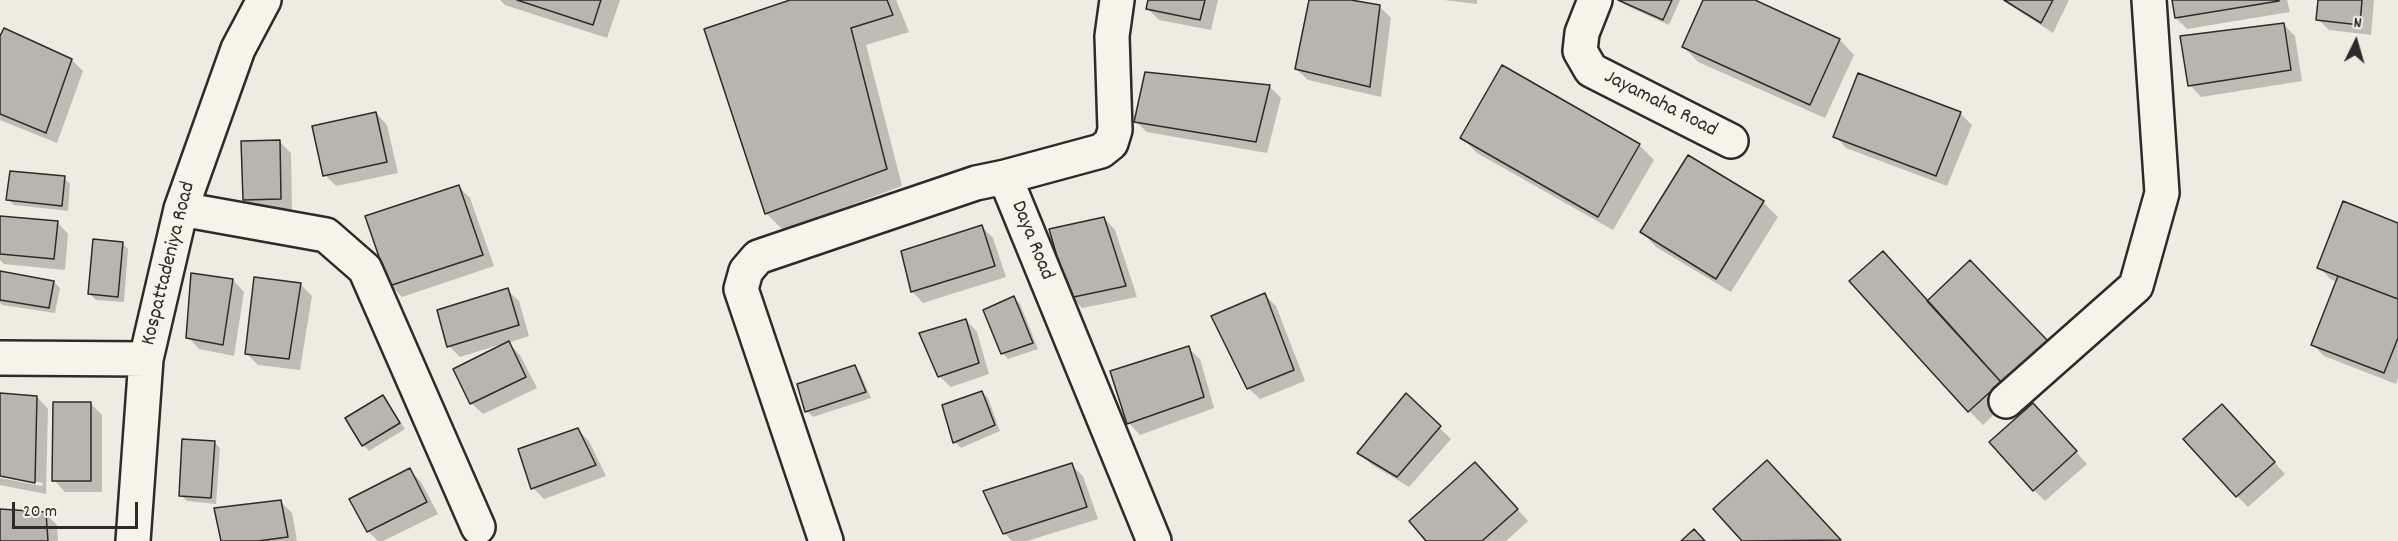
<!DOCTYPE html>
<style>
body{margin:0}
#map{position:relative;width:2398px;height:541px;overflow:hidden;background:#efebe0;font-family:Dekko,sans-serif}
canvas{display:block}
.north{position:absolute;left:2326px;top:12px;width:60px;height:60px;-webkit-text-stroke:4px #f7f3e8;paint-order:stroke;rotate:5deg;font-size:16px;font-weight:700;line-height:24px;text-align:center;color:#2b2b2b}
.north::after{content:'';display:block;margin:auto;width:21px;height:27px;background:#2b2b2b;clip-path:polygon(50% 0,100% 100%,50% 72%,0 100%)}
.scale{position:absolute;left:12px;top:502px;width:126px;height:27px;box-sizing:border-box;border:3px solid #2b2b2b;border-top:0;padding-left:8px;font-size:18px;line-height:21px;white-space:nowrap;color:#2b2b2b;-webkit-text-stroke:4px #f7f3e8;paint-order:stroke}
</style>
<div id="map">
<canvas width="2398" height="541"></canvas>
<div class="north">N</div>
<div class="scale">20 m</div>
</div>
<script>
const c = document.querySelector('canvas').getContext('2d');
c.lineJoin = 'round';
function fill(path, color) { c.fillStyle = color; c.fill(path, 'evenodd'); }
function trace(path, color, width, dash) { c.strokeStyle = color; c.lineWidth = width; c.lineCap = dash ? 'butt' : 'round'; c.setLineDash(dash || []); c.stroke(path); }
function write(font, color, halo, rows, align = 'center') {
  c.font = font + ' Dekko,sans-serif'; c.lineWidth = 6; c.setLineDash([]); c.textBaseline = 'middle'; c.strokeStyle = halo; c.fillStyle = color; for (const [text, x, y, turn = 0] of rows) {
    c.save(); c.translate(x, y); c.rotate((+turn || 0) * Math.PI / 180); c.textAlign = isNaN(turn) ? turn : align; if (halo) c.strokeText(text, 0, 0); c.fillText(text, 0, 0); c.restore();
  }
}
fill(new Path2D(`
 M 500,0 L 620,0 L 607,38 L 505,5 Z
 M 794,0 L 896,0 L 909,32 L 866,45 L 902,186 L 783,230 L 766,213 Z
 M 1150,0 L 1218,0 L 1211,30 L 1159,20 L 1148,9 Z
 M 1310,0 L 1343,0 L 1380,7 L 1391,18 L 1381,97 L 1308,80 L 1296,69 Z
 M 1444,0 L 1477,0 L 1477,4 Z
 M 1619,0 L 1680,0 L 1669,25 L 1625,5 Z
 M 1705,0 L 1751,0 L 1840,40 L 1854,55 L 1825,118 L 1698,62 L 1684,47 Z
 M 2002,0 L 2069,0 L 2053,33 Z
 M 2174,0 L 2287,0 L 2290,12 L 2187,29 L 2176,18 Z
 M 2319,0 L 2374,0 L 2371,35 L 2329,30 L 2318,19 Z
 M 2284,25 L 2295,36 L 2302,81 L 2201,97 L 2190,85 Z
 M 0,40 L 72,60 L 83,71 L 57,143 L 0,120 Z
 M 1270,87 L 1281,98 L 1267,153 L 1147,132 L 1135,121 Z
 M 376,113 L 387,125 L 398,173 L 336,186 L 325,175 Z
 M 1960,113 L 1972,125 L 1947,186 L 1846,148 L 1835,136 Z
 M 1462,138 L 1639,145 L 1654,160 L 1613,230 L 1477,153 Z
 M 279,141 L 291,153 L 292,210 L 256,211 L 245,199 Z
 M 64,178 L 70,184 L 68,211 L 14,205 L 8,199 Z
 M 459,187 L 470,198 L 494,266 L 402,297 L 390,285 Z
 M 1763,202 L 1778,217 L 1731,292 L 1656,247 L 1642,232 Z
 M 0,217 L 57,222 L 68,234 L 65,270 L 4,264 L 0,260 Z
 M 1104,218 L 1115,230 L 1137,297 L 1082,308 L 1071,297 Z
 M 2398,224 L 2398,378 L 2396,384 L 2324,356 L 2313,345 L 2338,282 L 2330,279 L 2319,267 Z
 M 982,227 L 993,238 L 1006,277 L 923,303 L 912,291 Z
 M 122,243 L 128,249 L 124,302 L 96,300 L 90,294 Z
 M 0,273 L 54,282 L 60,288 L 55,313 L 2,305 L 0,303 Z
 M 1982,274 L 2058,353 L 1983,425 L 1969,411 L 1928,302 Z
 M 233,280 L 244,292 L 234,356 L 199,349 L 188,337 Z
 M 301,285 L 312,296 L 300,370 L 258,365 L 246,353 Z
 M 507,290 L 519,301 L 529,336 L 508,343 L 520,355 L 537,388 L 483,414 L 471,403 L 502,344 L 460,357 L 449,346 Z
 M 1265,295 L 1276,306 L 1305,381 L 1260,399 L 1248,388 Z
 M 1014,298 L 1020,304 L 1038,349 L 1008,359 L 1002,353 Z
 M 966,320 L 977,332 L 989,374 L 951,387 L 939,376 Z
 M 1188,348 L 1200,359 L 1214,408 L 1140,435 L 1129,423 L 1112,372 Z
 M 854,367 L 860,373 L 871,398 L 813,417 L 807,411 Z
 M 982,392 L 988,398 L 1000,431 L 961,448 L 955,442 Z
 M 0,394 L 37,397 L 48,409 L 46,494 L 0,485 L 0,478 L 42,486 L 43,483 L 0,475 Z
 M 1406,396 L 1451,439 L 1409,487 L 1371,464 L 1359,453 Z
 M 383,397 L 405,429 L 369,451 L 363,445 Z
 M 91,404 L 102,415 L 102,492 L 65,492 L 54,480 Z
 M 2044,417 L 2087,464 L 2045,501 L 2034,490 Z
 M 2234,417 L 2285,474 L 2248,507 L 2237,496 Z
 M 578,430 L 589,441 L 606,476 L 544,499 L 533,488 Z
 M 214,442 L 220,448 L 216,504 L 187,501 L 181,495 Z
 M 1071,465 L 1083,476 L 1098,519 L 1027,541 L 1012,541 L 1004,533 Z
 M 410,470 L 421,482 L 438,514 L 383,541 L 378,541 L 368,531 Z
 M 1487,475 L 1528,521 L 1506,541 L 1428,541 Z
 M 1782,477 L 1840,541 L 1744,541 L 1715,509 Z
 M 280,501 L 292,513 L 297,541 L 222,541 Z
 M 0,511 L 45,513 L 57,525 L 58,541 L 0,541 Z`), '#0003');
const building = new Path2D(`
 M 517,0 L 601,0 L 593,25 Z
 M 790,0 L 887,0 L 893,15 L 851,28 L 887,169 L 765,214 L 704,29 Z
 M 1148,0 L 1205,0 L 1200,20 L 1146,9 Z
 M 1309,0 L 1351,0 L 1380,5 L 1370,87 L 1295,69 Z
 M 1618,0 L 1672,0 L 1663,20 Z
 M 1703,0 L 1755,0 L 1840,39 L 1810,105 L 1682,47 Z
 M 2004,0 L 2053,0 L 2041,23 Z
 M 2172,0 L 2279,0 L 2279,1 L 2175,18 Z
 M 2318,0 L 2362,0 L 2360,25 L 2316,20 Z
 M 2284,23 L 2291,70 L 2188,86 L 2180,36 Z
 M 4,28 L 72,59 L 46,133 L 0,114 L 0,36 Z
 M 1502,65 L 1640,144 L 1598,217 L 1460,138 Z
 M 1145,72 L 1270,85 L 1256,142 L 1134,122 Z
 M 1858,73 L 1961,112 L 1936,176 L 1833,137 Z
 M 376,112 L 387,162 L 323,176 L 312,126 Z
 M 280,140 L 281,199 L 243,200 L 241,141 Z
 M 1688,155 L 1764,201 L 1716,279 L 1640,232 Z
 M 10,171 L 65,176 L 62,206 L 6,200 Z
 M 459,185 L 483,255 L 389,286 L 365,216 Z
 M 2343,201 L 2398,223 L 2398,299 L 2317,268 Z
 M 0,216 L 58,221 L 54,259 L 0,254 Z
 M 1104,217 L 1126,286 L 1069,298 L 1049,229 Z
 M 982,225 L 995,266 L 911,292 L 901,251 Z
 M 93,239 L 123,242 L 118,297 L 88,294 Z
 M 1883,251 L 2001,382 L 1968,412 L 1849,281 Z
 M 1970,260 L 2048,341 L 2001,382 L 1927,301 Z
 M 0,271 L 54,281 L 49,308 L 0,300 Z
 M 191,273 L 233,279 L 223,345 L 186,338 Z
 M 2338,276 L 2398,299 L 2398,338 L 2384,373 L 2311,345 Z
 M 254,277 L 301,283 L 289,359 L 245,354 Z
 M 508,288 L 519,325 L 447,347 L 437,310 Z
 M 1265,293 L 1294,370 L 1247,389 L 1211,316 Z
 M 1014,296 L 1033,343 L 1001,354 L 983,310 Z
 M 966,319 L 979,363 L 938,377 L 919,333 Z
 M 509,341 L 526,377 L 470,404 L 453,369 Z
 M 1189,346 L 1204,397 L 1127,424 L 1110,371 Z
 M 855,365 L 866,392 L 805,412 L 797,384 Z
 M 982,391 L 995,425 L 953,443 L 942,405 Z
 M 0,393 L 37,396 L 35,483 L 0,476 Z
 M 1406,393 L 1441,426 L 1397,477 L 1357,453 Z
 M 383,395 L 400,423 L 362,446 L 345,418 Z
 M 53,402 L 91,402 L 91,481 L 52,481 Z
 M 2033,403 L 2077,451 L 2033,491 L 1989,442 Z
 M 2222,404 L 2275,462 L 2236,497 L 2183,439 Z
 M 578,428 L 596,465 L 531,489 L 518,449 Z
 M 182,439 L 215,441 L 211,498 L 179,496 Z
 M 1767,460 L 1841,540 L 1742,541 L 1713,509 Z
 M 1475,462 L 1518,509 L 1482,541 L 1426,541 L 1409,521 Z
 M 1072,463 L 1087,507 L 1003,534 L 983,491 Z
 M 410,468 L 427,502 L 367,532 L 349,499 Z
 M 281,500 L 288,537 L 258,541 L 221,541 L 214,508 Z
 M 0,509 L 46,512 L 48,541 L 0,541 Z
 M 1694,529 L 1705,541 L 1681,541 Z`);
fill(building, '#b8b5ae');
trace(building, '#2b2b2b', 1.5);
const street = new Path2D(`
 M 1117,0 L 1112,36 L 1115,130 L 1111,143 L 1101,151 L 1005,177 L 1154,541
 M 1595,0 L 1582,33 L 1580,51 L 1591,70 L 1731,141
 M 181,209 L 326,235 L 365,269 L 478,527
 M 0,358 L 146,359
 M 2006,401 L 2136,286 L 2162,193 L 2149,0
 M 133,541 L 146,359 L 181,209 L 238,49 L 264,0
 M 826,541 L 741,289 L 746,271 L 758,257 L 976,183 L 1005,177`);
trace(street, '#2b2b2b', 38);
trace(street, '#f7f3e8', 33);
write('21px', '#2b2b2b', '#f7f3e8', [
 ["Jayamaha Road",1660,105,27],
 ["Daya Road",1031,241,68],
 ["Kospattadeniya Road",170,264,-76]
]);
</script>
